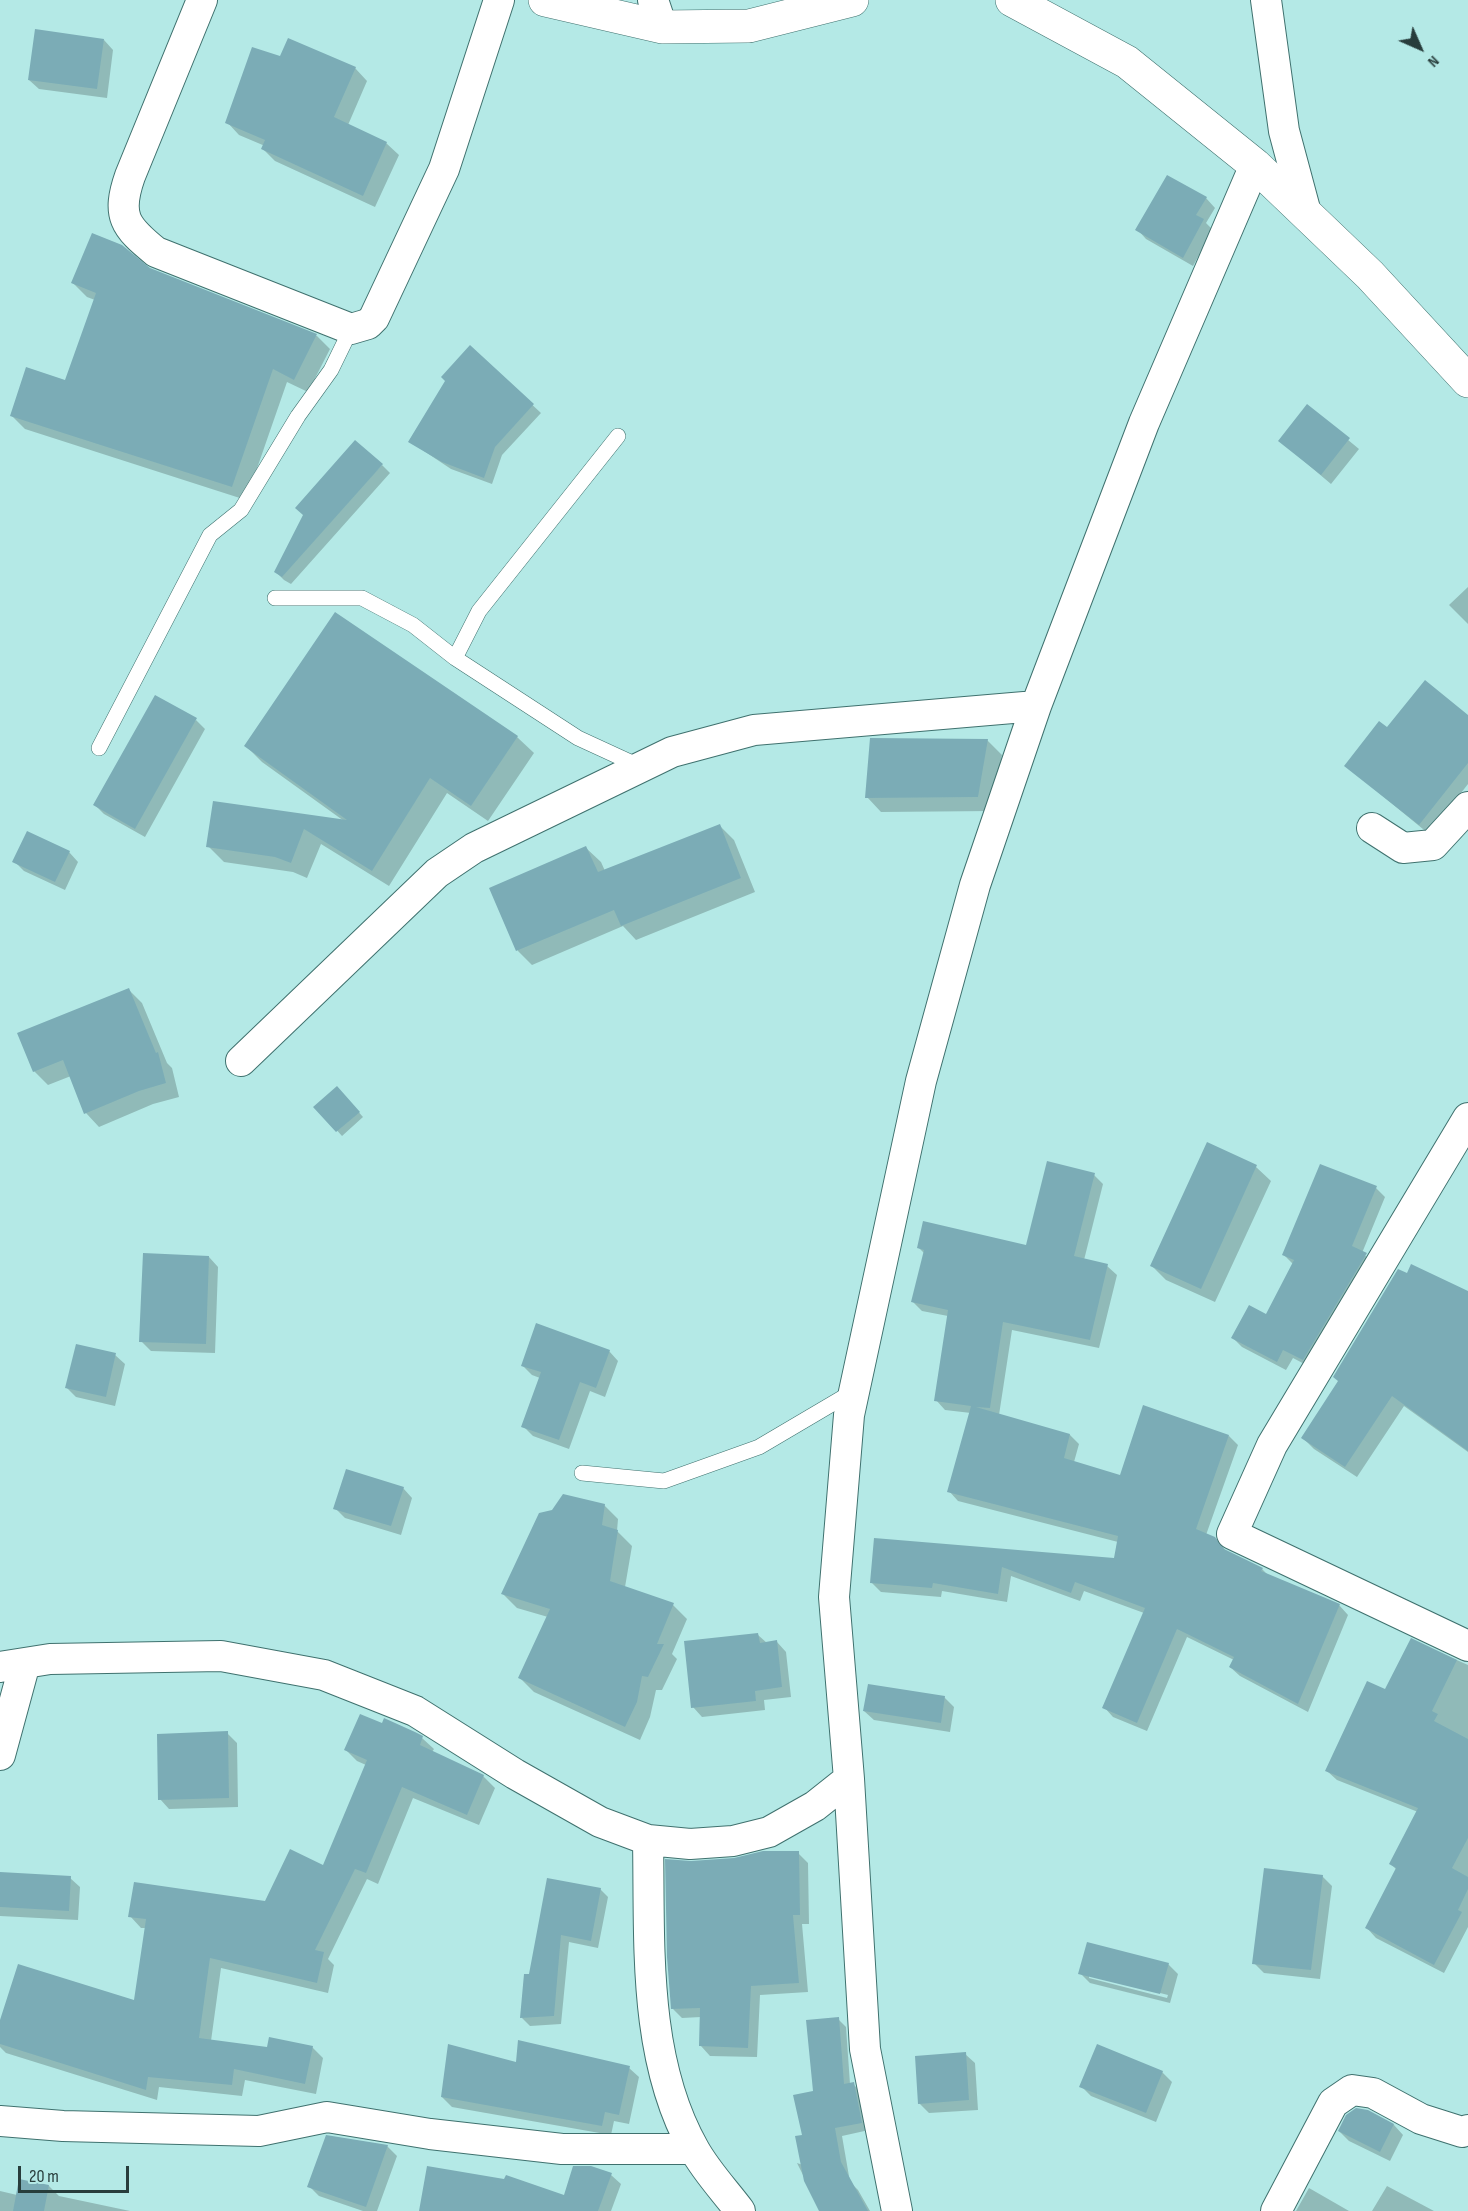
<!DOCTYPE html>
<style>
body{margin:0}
#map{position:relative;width:1468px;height:2211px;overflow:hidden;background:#b4e9e6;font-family:"Sofia Sans Condensed",sans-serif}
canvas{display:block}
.north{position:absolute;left:1390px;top:18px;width:60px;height:60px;-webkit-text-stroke:4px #b4e9e6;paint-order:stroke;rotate:135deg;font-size:16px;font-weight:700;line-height:24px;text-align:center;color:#283d3c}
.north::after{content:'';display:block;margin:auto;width:21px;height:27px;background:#283d3c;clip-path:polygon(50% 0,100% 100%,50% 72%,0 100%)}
.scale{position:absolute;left:18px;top:2166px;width:111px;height:27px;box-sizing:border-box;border:3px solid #283d3c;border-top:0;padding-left:8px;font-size:18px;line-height:21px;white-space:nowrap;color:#283d3c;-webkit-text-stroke:4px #b4e9e6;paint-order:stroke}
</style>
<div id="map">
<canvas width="1468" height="2211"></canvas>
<div class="north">N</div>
<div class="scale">20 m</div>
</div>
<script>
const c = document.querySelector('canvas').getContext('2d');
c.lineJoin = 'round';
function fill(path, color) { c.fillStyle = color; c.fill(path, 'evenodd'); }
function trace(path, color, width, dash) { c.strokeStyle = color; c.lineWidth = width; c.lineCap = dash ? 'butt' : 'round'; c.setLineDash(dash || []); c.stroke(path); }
fill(new Path2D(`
 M 104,40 L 113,50 L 107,98 L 39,89 L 29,80 Z
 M 281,58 L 355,68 L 367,81 L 348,125 L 386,143 L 399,155 L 375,207 L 275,161 L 263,149 L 265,146 L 239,135 L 227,122 Z
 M 1206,198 L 1215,208 L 1206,223 L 1213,230 L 1193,266 L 1146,239 L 1137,229 Z
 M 149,269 L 317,336 L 330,349 L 308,392 L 287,382 L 246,500 L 25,429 L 11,415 L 66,382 L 95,300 L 87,297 L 73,283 Z
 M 470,347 L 541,413 L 502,455 L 492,484 L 451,469 L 409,441 Z
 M 1307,406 L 1359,449 L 1331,484 L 1280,441 Z
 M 382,465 L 390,473 L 291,584 L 284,580 L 276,572 Z
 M 1468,587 L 1468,624 L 1449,605 Z
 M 335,614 L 517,737 L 534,753 L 488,821 L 447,793 L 389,886 L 321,844 L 307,878 L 293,872 L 224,862 L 208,846 L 344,821 L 262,762 L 246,746 Z
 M 1468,717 L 1468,784 L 1429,834 L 1346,766 L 1387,729 Z
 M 196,720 L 205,729 L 145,837 L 104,814 L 95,805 Z
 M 987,740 L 1002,755 L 992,811 L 881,812 L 867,797 Z
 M 719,825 L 734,840 L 755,892 L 636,940 L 623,926 L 532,965 L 518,951 L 491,889 L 586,848 L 601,862 L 605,871 Z
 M 69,852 L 78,862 L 65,890 L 24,871 L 14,861 Z
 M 128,989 L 142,1003 L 167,1063 L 172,1068 L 179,1097 L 153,1104 L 99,1127 L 86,1113 L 71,1076 L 48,1085 L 34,1071 Z
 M 342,1093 L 363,1117 L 342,1136 L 316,1107 Z
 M 1208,1144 L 1256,1167 L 1271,1181 L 1215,1302 L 1166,1280 L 1152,1266 Z
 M 1094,1175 L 1103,1184 L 1084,1260 L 1107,1266 L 1117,1275 L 1099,1348 L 1012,1330 L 999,1415 L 1070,1435 L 1079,1444 L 1074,1462 L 1121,1476 L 1229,1436 L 1238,1445 L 1206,1535 L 1214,1538 L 1227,1552 L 1262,1569 L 1269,1576 L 1339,1605 L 1348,1615 L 1308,1712 L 1240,1676 L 1230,1667 L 1234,1660 L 1187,1637 L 1147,1731 L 1113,1717 L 1104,1707 L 1144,1613 L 1084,1591 L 1080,1601 L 1011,1576 L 1007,1602 L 942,1591 L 941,1597 L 881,1592 L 872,1583 L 876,1540 L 1115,1559 L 1118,1542 L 958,1501 L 949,1491 L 971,1413 L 945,1410 L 936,1400 L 948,1316 L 922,1311 L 913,1302 L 924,1253 L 919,1248 L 1027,1247 Z
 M 1376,1188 L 1385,1197 L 1362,1253 L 1375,1264 L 1312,1368 L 1293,1358 L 1286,1370 L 1242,1347 L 1233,1338 L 1267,1316 L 1293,1264 L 1284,1255 Z
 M 209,1257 L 218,1267 L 215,1353 L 151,1351 L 141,1341 Z
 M 1468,1293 L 1468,1452 L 1404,1406 L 1357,1477 L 1314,1449 L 1303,1438 L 1339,1382 Z
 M 609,1351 L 618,1361 L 605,1397 L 590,1391 L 569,1449 L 533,1436 L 523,1426 L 540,1378 L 532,1375 L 522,1365 Z
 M 115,1355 L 125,1364 L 115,1406 L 76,1397 L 66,1387 Z
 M 403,1488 L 412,1498 L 401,1535 L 345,1518 L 335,1508 Z
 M 604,1505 L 618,1519 L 617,1531 L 632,1546 L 625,1587 L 673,1605 L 687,1619 L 672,1654 L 677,1659 L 662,1690 L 656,1690 L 650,1717 L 640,1740 L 534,1692 L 520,1678 L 548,1617 L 517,1608 L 503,1594 Z
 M 758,1635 L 767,1643 L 777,1642 L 786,1652 L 791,1697 L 764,1700 L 765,1710 L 702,1717 L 693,1707 Z
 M 1412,1640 L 1468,1665 L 1468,1927 L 1444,1973 L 1376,1938 L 1367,1928 L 1397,1870 L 1391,1864 L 1418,1812 L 1337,1780 L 1327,1771 L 1386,1691 Z
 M 944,1697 L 954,1707 L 950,1732 L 874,1720 L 864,1711 Z
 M 227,1733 L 237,1743 L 238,1807 L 169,1809 L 160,1799 Z
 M 422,1738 L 434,1749 L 432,1752 L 483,1776 L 495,1788 L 479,1825 L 413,1798 L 378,1884 L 367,1879 L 328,1959 L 334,1965 L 328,1993 L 221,1968 L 211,2041 L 268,2049 L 312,2047 L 323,2058 L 316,2094 L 245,2080 L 242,2096 L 159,2087 L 157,2100 L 6,2053 L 0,2047 L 0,2025 L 135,2002 L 146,1928 L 141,1928 L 130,1916 L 266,1902 L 324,1867 L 366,1765 L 357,1761 L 346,1750 Z
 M 798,1853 L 808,1863 L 809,1924 L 802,1924 L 808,1992 L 760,1995 L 757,2057 L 710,2056 L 701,2046 L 701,2017 L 682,2018 L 673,2009 L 691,1863 Z
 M 0,1874 L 70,1878 L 80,1887 L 78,1920 L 0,1916 Z
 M 1322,1876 L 1332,1886 L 1320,1979 L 1264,1973 L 1254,1963 Z
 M 548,1880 L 600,1889 L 608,1897 L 598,1948 L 569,1942 L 561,2024 L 530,2026 L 522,2018 L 526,1976 L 530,1976 Z
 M 1168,1964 L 1178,1974 L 1170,2003 L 1090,1983 L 1080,1973 ZM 1089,1975 L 1168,1995 L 1167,1998 L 1089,1978 Z
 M 838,2019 L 846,2027 L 850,2084 L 853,2084 L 861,2092 L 869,2130 L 842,2136 L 850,2182 L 858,2190 L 870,2211 L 821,2211 L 797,2163 L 803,2165 L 804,2136 L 814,2092 Z
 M 965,2054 L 975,2063 L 978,2110 L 929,2113 L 919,2103 Z
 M 518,2063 L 629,2068 L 639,2077 L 629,2124 L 614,2121 L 611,2135 L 452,2107 L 442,2097 Z
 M 1162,2072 L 1172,2082 L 1156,2122 L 1091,2096 L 1081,2086 Z
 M 1367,2111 L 1394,2125 L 1403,2135 L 1390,2161 L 1349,2141 L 1339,2131 Z
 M 387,2146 L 397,2156 L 377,2211 L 363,2211 L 319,2196 L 309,2186 Z
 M 611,2175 L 621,2184 L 611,2211 L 421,2211 L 506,2180 L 565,2197 Z
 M 49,2186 L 59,2196 L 130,2211 L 0,2211 L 0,2191 L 17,2195 Z
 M 1387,2186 L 1434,2211 L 1372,2211 Z
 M 1309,2188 L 1349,2211 L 1296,2211 Z`), '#0003');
fill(new Path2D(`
 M 35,29 L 104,39 L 97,89 L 28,80 Z
 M 288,38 L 356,67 L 334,117 L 387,142 L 363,196 L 261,149 L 265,140 L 225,123 L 252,47 L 280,56 Z
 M 1167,175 L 1207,197 L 1196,215 L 1204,219 L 1183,258 L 1135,230 Z
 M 92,233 L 122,245 L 150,268 L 317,334 L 294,380 L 273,369 L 232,487 L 10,416 L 26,367 L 65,380 L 96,293 L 71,283 Z
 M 470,345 L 534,404 L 495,447 L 484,478 L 442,462 L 408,442 L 445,381 L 441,377 Z
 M 1307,404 L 1350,438 L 1321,475 L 1278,441 Z
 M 355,440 L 383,464 L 282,577 L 274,572 L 303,515 L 295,508 Z
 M 335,612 L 518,736 L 471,806 L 430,778 L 372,871 L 304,829 L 291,863 L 275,857 L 206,847 L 213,801 L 347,820 L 244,746 Z
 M 1425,680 L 1468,715 L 1468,763 L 1419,825 L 1344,766 L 1379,721 L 1387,727 Z
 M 155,695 L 197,718 L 135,829 L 93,805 Z
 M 870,738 L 988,739 L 978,797 L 865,798 Z
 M 720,824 L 741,878 L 621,926 L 614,910 L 516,951 L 489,888 L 586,846 L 598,872 Z
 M 27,831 L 70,851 L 55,882 L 12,862 Z
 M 129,988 L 156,1053 L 158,1052 L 166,1083 L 139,1091 L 84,1114 L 63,1060 L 33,1072 L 17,1033 Z
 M 337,1086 L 360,1112 L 336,1132 L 313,1107 Z
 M 1207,1142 L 1257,1165 L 1201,1289 L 1150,1266 Z
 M 1047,1161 L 1095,1173 L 1074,1256 L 1108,1264 L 1090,1340 L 1003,1322 L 990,1408 L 976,1407 L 1070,1434 L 1064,1458 L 1120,1475 L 1143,1405 L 1229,1435 L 1196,1529 L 1215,1537 L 1224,1549 L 1263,1568 L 1261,1571 L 1340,1604 L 1298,1704 L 1229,1667 L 1234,1657 L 1177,1629 L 1137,1723 L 1102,1708 L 1145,1608 L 1075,1582 L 1071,1593 L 1002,1567 L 998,1594 L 933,1583 L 932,1588 L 870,1583 L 874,1538 L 1114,1558 L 1118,1536 L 947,1492 L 971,1406 L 934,1401 L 948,1310 L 911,1302 L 924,1250 L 917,1248 L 923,1221 L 1026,1245 Z
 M 1320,1164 L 1377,1186 L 1352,1246 L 1367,1253 L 1303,1360 L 1283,1350 L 1277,1362 L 1231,1338 L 1249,1305 L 1266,1314 L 1294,1260 L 1282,1255 Z
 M 143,1253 L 209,1256 L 206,1344 L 139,1342 Z
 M 1411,1264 L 1468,1291 L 1468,1451 L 1392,1396 L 1345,1467 L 1301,1438 L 1338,1381 L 1333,1377 L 1398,1269 L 1407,1273 Z
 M 536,1323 L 610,1350 L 596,1388 L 580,1382 L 559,1440 L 521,1427 L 541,1372 L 521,1366 Z
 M 76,1344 L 116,1353 L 106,1397 L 65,1388 Z
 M 346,1469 L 404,1487 L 391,1526 L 333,1509 Z
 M 563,1494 L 605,1504 L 602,1525 L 618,1530 L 610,1581 L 674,1603 L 657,1644 L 664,1644 L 648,1677 L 642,1676 L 637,1702 L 625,1727 L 518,1678 L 550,1609 L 501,1594 L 539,1513 L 552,1510 Z
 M 758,1633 L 760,1643 L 777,1640 L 782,1687 L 755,1691 L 756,1701 L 691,1708 L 684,1641 Z
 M 1411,1638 L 1457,1660 L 1432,1711 L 1438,1714 L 1434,1721 L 1468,1739 L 1468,1838 L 1452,1868 L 1468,1877 L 1468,1889 L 1458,1910 L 1462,1912 L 1434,1965 L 1365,1928 L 1396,1868 L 1389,1864 L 1418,1808 L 1325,1771 L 1367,1681 L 1385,1689 Z
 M 868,1684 L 945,1696 L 941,1723 L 863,1711 Z
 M 360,1714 L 382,1723 L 384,1718 L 415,1732 L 423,1736 L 420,1745 L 484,1775 L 467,1815 L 402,1787 L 366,1873 L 355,1869 L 315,1950 L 324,1952 L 317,1983 L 210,1958 L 199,2038 L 267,2047 L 269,2037 L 313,2046 L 305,2084 L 234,2069 L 232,2085 L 148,2077 L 146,2090 L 0,2044 L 0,2020 L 18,1964 L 134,2000 L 146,1919 L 128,1917 L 134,1882 L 265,1901 L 290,1849 L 323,1865 L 367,1760 L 344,1750 Z
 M 228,1731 L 229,1798 L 158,1800 L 157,1734 Z
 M 763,1851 L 799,1851 L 800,1915 L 793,1915 L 799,1983 L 751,1986 L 748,2048 L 699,2046 L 700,2008 L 671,2009 L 667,1957 L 665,1859 L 691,1861 L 734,1858 Z
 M 1264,1868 L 1323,1875 L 1311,1970 L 1252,1964 Z
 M 0,1872 L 71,1876 L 69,1911 L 0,1907 Z
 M 547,1878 L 601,1888 L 591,1941 L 561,1935 L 554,2016 L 520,2018 L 524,1974 L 529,1974 Z
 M 1087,1942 L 1169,1963 L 1160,1994 L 1078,1974 Z
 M 839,2017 L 844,2084 L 854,2082 L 862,2123 L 835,2128 L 841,2162 L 868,2211 L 819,2211 L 804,2181 L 795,2136 L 802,2135 L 793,2095 L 813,2091 L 806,2020 Z
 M 518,2040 L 630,2066 L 619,2115 L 605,2112 L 602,2126 L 441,2097 L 448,2044 L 516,2062 Z
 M 1097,2044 L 1163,2071 L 1146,2113 L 1079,2087 Z
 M 966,2052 L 969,2100 L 918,2104 L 915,2056 Z
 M 1356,2108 L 1368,2110 L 1394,2124 L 1380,2152 L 1338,2131 L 1346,2115 Z
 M 326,2135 L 388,2145 L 366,2207 L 307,2187 Z
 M 427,2166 L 504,2179 L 506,2175 L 564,2195 L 573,2166 L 591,2166 L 612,2173 L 598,2211 L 419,2211 Z
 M 19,2179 L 49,2185 L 44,2211 L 13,2211 Z`), '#7bacb6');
const service = new Path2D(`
 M 275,598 L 362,598 L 413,625 L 455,658 L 578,738 L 641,767
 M 455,658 L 479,611 L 618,436
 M 99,748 L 210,535 L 241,510 L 298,416 L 331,370 L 351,329
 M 582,1473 L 664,1481 L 759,1447 L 854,1391`);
const minor = new Path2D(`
 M 202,0 L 130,176 C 116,216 125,227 156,252 L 351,329 L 368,324 L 374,318 L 444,169 L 499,0
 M 653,0 L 662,27
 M 1266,0 L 1284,131 L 1306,213
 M 1372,828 L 1403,848 L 1433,845 L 1468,807
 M 241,1061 L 437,873 L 474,848 L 672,752 L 754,730 L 1036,706
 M 1468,1118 L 1272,1445 L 1232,1534 L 1468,1646
 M 0,1667 L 50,1659 L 221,1656 L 324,1675 L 415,1711 L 515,1774 L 600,1822 L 648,1840 L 690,1844 L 733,1841 L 769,1832 L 815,1806 L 849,1779
 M 0,1755 L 25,1663
 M 648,1840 C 650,1941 642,2057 694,2149 C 706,2171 725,2191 740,2211
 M 0,2121 L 63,2126 L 259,2131 L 327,2117 L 430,2134 L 562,2149 L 694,2149
 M 897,2211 L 865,2049 L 849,1779 L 834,1597 L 849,1415 L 921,1081 L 975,885 L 1036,706 L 1144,423 L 1255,165
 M 1276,2211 L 1333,2103 L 1352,2090 L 1373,2093 L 1421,2119 L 1462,2132 L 1468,2130`);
const tertiary = new Path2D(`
 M 545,0 L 662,27 L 749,26 L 852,0
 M 1012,0 L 1127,62 L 1255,165 L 1370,275 L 1468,381`);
trace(service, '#3f716e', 16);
trace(minor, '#3f716e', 32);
trace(tertiary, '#3f716e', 34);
trace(service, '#fff', 15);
trace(minor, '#fff', 30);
trace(tertiary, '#fff', 33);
</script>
